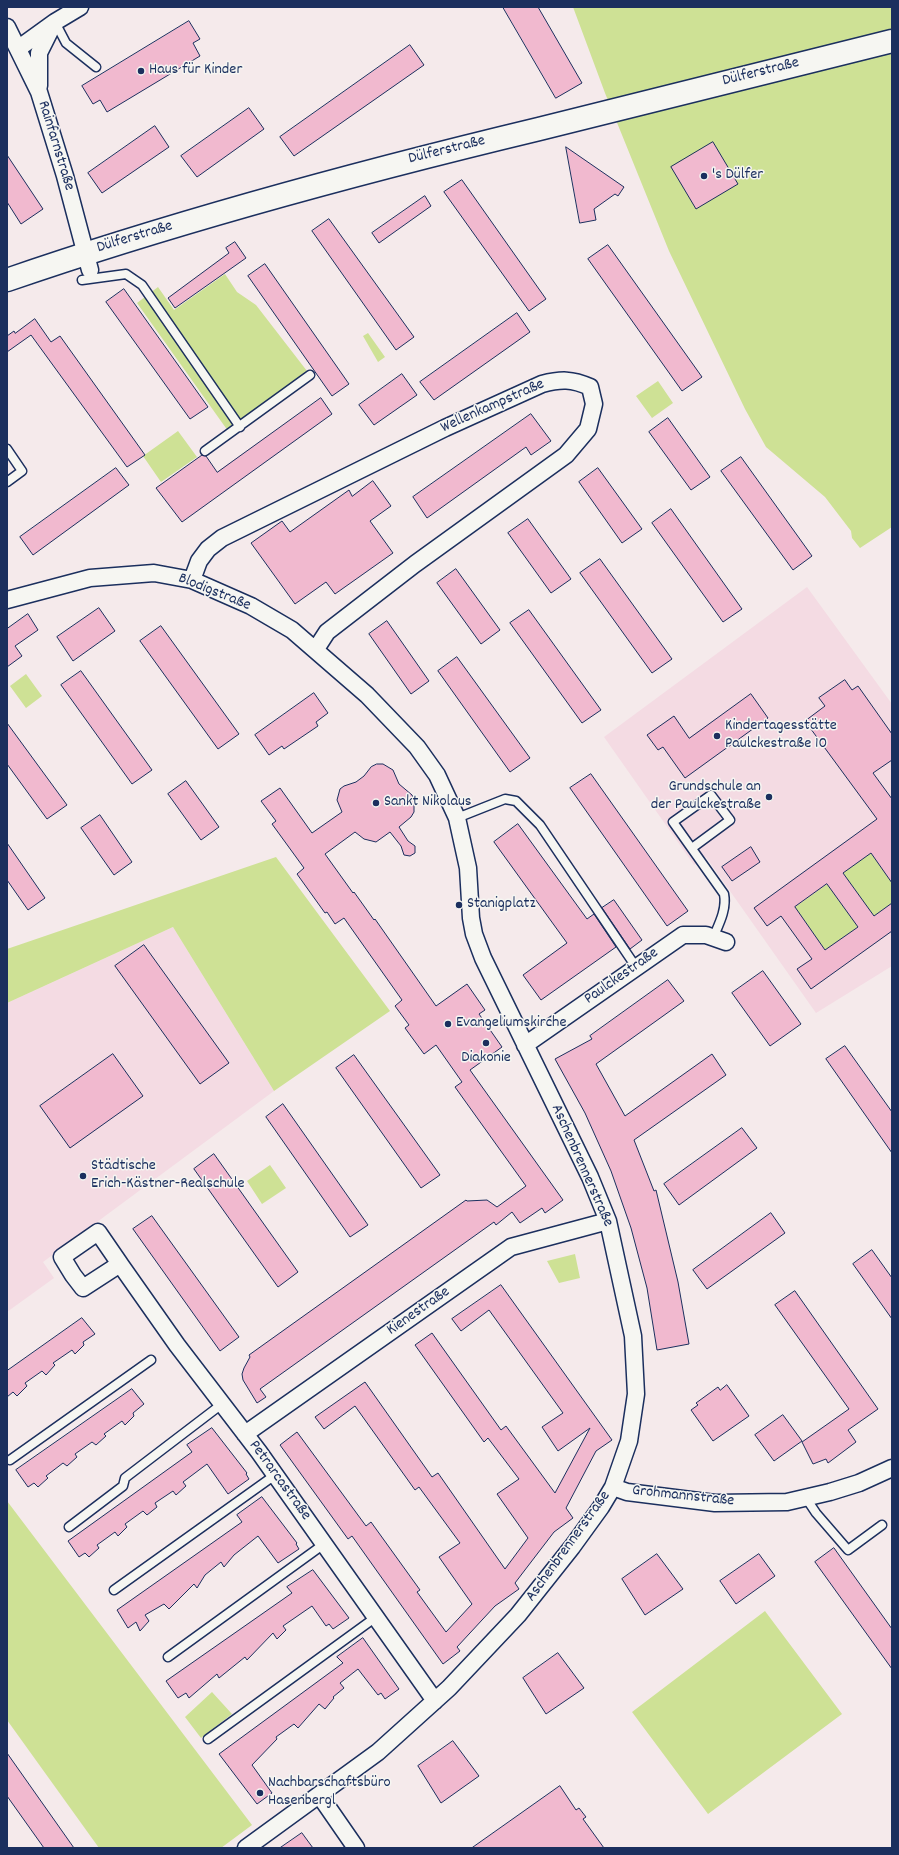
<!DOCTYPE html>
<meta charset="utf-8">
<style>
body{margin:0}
#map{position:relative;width:899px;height:1855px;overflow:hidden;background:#f5eaeb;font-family:Dekko,sans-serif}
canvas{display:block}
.frame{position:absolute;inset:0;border:8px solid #1b2f5e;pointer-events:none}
</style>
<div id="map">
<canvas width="899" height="1855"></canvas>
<div class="frame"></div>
</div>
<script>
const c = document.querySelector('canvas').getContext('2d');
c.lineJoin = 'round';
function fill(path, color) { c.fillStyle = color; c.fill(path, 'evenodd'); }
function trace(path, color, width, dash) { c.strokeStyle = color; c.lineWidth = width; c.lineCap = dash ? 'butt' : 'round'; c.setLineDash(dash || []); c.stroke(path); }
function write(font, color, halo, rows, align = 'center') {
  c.font = font + ' Dekko,sans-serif'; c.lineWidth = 3; c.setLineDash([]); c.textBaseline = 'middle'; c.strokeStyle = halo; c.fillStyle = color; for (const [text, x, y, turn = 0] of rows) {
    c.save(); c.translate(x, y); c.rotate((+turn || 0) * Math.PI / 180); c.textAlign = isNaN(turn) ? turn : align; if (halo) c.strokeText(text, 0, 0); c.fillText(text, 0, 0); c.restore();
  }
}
fill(new Path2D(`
 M 807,587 L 892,704 L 892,966 L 816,1013 L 706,857 L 694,865 L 604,737 Z
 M 173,927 L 274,1091 L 43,1262 L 54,1278 L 7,1312 L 7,1003 Z`), '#f4dbe3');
fill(new Path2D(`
 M 573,7 L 892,7 L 892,527 L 860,548 L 852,538 L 851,531 L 825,497 L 766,447 L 745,409 L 669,251 L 605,93 Z
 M 225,274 L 237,292 L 256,305 L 307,371 L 228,431 L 137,303 L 158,287 L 174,310 Z
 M 368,333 L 385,357 L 378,362 L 363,336 Z
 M 658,381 L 673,403 L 652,418 L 636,396 Z
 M 178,431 L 197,457 L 161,482 L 143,456 Z
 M 26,674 L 42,696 L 26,708 L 10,686 Z
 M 871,853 L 892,883 L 892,903 L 874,916 L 843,873 Z
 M 276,857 L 390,1011 L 274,1091 L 173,927 L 7,1003 L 7,949 Z
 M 827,884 L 858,927 L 825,950 L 795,907 Z
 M 270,1165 L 286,1188 L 262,1204 L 247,1181 Z
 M 575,1254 L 580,1278 L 559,1283 L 547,1261 Z
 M 7,1501 L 252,1825 L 221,1848 L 99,1848 L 7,1720 Z
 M 765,1611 L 842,1714 L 708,1814 L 632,1712 Z
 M 212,1692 L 232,1714 L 201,1738 L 185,1717 Z`), '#cee195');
const building = new Path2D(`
 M 503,7 L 538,7 L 582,83 L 556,98 Z
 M 189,21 L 200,39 L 193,43 L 200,56 L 107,112 L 100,100 L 93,104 L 82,86 Z
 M 410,45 L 424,65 L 294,156 L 280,137 Z
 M 249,108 L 264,129 L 197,177 L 181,156 Z
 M 155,126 L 169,147 L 102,193 L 88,173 Z
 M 713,142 L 738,184 L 696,209 L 671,167 Z
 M 566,147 L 624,187 L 618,196 L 615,194 L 594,209 L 596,220 L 580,223 Z
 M 7,155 L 43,209 L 21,224 L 7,202 Z
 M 462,180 L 546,299 L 529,311 L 444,192 Z
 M 425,196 L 431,206 L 379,243 L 372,233 Z
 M 329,219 L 414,337 L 396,350 L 312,231 Z
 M 235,242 L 246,258 L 175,308 L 168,298 L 229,253 L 226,248 Z
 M 608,245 L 702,377 L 682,391 L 588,259 Z
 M 265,264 L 349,384 L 332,396 L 248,276 Z
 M 124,289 L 208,407 L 190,419 L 106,302 Z
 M 517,313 L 530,332 L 434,400 L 420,382 Z
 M 35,319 L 51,342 L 60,336 L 145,455 L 127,467 L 31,335 L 7,352 L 7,336 L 14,331 L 15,333 Z
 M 402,374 L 417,395 L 374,425 L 359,405 Z
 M 321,398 L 332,414 L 182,522 L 156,488 L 202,455 L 206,456 L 217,472 Z
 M 531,414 L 551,441 L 531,455 L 526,447 L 427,518 L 413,497 Z
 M 668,418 L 710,477 L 691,490 L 649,432 Z
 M 741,457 L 812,556 L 793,570 L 721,471 Z
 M 116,468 L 129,485 L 33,555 L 20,537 Z
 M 598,468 L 642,529 L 622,543 L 579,482 Z
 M 373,481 L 391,506 L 370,521 L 393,553 L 335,594 L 326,582 L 295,604 L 251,543 L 282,521 L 290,532 L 349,490 L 352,496 Z
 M 671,509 L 742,609 L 723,622 L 652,523 Z
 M 528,519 L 571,579 L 551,593 L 508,533 Z
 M 600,559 L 672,659 L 652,673 L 580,573 Z
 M 456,569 L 500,630 L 481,644 L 437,583 Z
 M 99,608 L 115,631 L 73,661 L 57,637 Z
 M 529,610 L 601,710 L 582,723 L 510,623 Z
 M 28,614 L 38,630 L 15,646 L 22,656 L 7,667 L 7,629 Z
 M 387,621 L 429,681 L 411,694 L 369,634 Z
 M 161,626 L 239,734 L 218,749 L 140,641 Z
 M 457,657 L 530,758 L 510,772 L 438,671 Z
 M 81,671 L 152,770 L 132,784 L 61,685 Z
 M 845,680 L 852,690 L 858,686 L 892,734 L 892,760 L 873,773 L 892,799 L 892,883 L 871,853 L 843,873 L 874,916 L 892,903 L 892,931 L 811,989 L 797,969 L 812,959 L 781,916 L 767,926 L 754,908 L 877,819 L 805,721 L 825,706 L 819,698 ZM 827,884 L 858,927 L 825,950 L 795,907 Z
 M 314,693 L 328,713 L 316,722 L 318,726 L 284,749 L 282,746 L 269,755 L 255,735 Z
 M 751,694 L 768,718 L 685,778 L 663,747 L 658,750 L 647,735 L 674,716 L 689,738 Z
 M 7,723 L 67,805 L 47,819 L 7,764 Z
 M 377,764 L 383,764 L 393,770 L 399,784 L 412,795 L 414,800 L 414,812 L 411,817 L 399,827 L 408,841 L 415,846 L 415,853 L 410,856 L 404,855 L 401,846 L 390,832 L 376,842 L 364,839 L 355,832 L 325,854 L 353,893 L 354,892 L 374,920 L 375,919 L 436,1006 L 467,984 L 485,1010 L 479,1014 L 502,1047 L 470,1070 L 563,1200 L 545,1213 L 542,1208 L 520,1223 L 512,1212 L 496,1225 L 494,1222 L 260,1389 L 266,1397 L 257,1403 L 243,1380 L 242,1374 L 244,1368 L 250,1357 L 249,1355 L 466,1200 L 467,1201 L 487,1200 L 497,1207 L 526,1186 L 455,1087 L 462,1082 L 436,1045 L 424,1054 L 405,1028 L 409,1025 L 395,1006 L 402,1000 L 344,918 L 335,924 L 327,912 L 325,913 L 297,874 L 304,868 L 272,824 L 276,821 L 261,801 L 280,788 L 312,833 L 342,812 L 337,800 L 340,789 L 344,786 L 356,782 L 364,776 L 371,767 Z
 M 591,774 L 688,911 L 667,926 L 570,788 Z
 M 186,781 L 219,827 L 201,840 L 168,794 Z
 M 100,815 L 132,862 L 114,875 L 81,828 Z
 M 518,824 L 587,919 L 594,914 L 616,947 L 541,1000 L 523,975 L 567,943 L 494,842 Z
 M 7,843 L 45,898 L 28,910 L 7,880 Z
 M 751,847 L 760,862 L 732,881 L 722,867 Z
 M 614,900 L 642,940 L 630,949 L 602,908 Z
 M 144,945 L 229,1063 L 200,1084 L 115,966 Z
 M 763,971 L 801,1024 L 770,1046 L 732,993 Z
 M 668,980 L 684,1001 L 596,1064 L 625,1116 L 712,1054 L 726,1075 L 634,1140 L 654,1191 L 656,1190 L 678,1282 L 689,1344 L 657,1350 L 647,1288 L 631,1228 L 611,1171 L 585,1113 L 555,1059 L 592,1039 L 590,1036 Z
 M 845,1046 L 892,1112 L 892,1153 L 826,1059 Z
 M 113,1054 L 143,1096 L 70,1148 L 40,1106 Z
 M 354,1055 L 440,1175 L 421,1188 L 336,1068 Z
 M 283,1104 L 368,1225 L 350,1237 L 266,1117 Z
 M 742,1128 L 757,1148 L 679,1205 L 664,1184 Z
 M 214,1154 L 298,1272 L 278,1287 L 194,1169 Z
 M 771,1213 L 785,1233 L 707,1289 L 693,1270 Z
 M 152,1216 L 239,1337 L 220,1351 L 133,1229 Z
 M 872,1250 L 892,1278 L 892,1319 L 853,1264 Z
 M 501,1285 L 612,1440 L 596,1451 L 566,1508 L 573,1518 L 554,1532 L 515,1583 L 519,1589 L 495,1606 L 457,1647 L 460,1651 L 443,1664 L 352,1536 L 348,1539 L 280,1445 L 297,1432 L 366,1526 L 371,1522 L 420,1590 L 417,1592 L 446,1632 L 472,1604 L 439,1557 L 460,1543 L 419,1487 L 415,1490 L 355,1406 L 324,1429 L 315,1417 L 365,1382 L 432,1477 L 438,1473 L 505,1569 L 528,1538 L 497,1494 L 519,1479 L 488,1438 L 484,1442 L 415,1345 L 432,1333 L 501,1430 L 506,1426 L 555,1493 L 590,1428 L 558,1451 L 542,1427 L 563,1413 L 489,1310 L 461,1331 L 452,1319 Z
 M 795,1291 L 878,1409 L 848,1430 L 856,1442 L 828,1463 L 826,1459 L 813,1464 L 802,1442 L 849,1409 L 775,1305 Z
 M 82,1318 L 95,1334 L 83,1342 L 84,1345 L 75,1354 L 72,1350 L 53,1363 L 55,1365 L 46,1375 L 42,1371 L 25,1383 L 27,1386 L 17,1396 L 13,1392 L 7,1397 L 7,1371 Z
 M 727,1385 L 749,1416 L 713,1441 L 691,1410 L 698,1405 L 696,1403 L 718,1387 L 720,1390 Z
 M 132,1389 L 144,1404 L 133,1413 L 134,1416 L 125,1425 L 122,1421 L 104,1434 L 106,1436 L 96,1445 L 92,1442 L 75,1454 L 77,1457 L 67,1466 L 63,1463 L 46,1476 L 48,1478 L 38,1487 L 34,1483 L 28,1487 L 16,1470 Z
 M 783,1415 L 802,1441 L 774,1461 L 755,1435 Z
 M 212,1428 L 247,1473 L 246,1474 L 249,1479 L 228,1494 L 207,1464 L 183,1482 L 186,1486 L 176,1495 L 173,1491 L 155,1503 L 157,1507 L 147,1515 L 143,1511 L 125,1524 L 127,1527 L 118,1536 L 115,1532 L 97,1545 L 99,1548 L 89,1557 L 85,1553 L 79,1557 L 68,1541 L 192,1452 L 187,1445 Z
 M 262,1497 L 297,1543 L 296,1544 L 299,1549 L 278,1563 L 258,1536 L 234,1555 L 224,1567 L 221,1562 L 205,1575 L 197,1588 L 194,1584 L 169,1609 L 164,1604 L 145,1615 L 149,1621 L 140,1631 L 136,1622 L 128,1628 L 117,1610 L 242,1522 L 237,1515 Z
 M 834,1548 L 892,1629 L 892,1669 L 815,1562 Z
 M 657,1554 L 683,1589 L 645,1615 L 622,1579 Z
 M 759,1554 L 775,1576 L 736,1604 L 720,1581 Z
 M 313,1570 L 349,1618 L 333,1629 L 329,1624 L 326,1626 L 312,1606 L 283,1626 L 286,1630 L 277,1639 L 273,1633 L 247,1660 L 245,1657 L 219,1678 L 217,1674 L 189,1698 L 186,1693 L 178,1698 L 166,1681 L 282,1600 L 292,1593 L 287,1587 Z
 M 363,1638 L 399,1689 L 385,1699 L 381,1693 L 378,1695 L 358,1669 L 340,1683 L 344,1688 L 333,1697 L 334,1698 L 325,1709 L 319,1704 L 298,1728 L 294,1724 L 276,1737 L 277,1739 L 252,1765 L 272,1793 L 257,1804 L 219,1754 L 343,1663 L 337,1657 Z
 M 558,1653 L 584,1688 L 546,1714 L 523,1678 Z
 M 453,1741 L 479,1776 L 441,1803 L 418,1766 Z
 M 7,1753 L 74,1848 L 44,1848 L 7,1796 Z
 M 560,1786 L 576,1810 L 579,1808 L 586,1817 L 583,1819 L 604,1848 L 472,1848 Z
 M 302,1833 L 313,1848 L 280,1848 Z`);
fill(building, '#f1b9cf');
trace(building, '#1b2f5e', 1);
const lane = new Path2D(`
 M 55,22 L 66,43 L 96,67
 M 82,280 L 126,274 L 142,285 L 240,427
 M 7,449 L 22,471 L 7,482
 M 205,451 L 310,375
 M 457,818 L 505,799 L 516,801 L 540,825 L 636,967
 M 692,848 L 730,820 L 711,795 L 673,822 L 724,894 C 727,909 719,924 713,938
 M 10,1460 L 151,1360
 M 806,1498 L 816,1513 L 848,1550 L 882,1525
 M 69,1527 L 123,1486 L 125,1478 L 222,1404
 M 114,1590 L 275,1475
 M 168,1657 L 324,1544
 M 208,1739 L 376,1617`);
const street = new Path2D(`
 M 7,27 L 39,92 L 65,176 L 90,270
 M 19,48 L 55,22 L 80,7
 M 39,86 L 39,53 L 53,25
 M 192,580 L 199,561 L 208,549 L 222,538 L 445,428 L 542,384 C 561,379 572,379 590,387 L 594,404 L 588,429 L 566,455 L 415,564 L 327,632 L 316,649
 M 7,600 L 90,578 L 154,573 L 192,580 L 251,606 L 292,630 L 367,695 L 417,747 L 437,775 L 457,818 L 468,868 L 471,918 L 474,934 L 483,958 L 590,1177 L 608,1221 L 633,1336 L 636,1394 L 629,1441 L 613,1487 L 601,1507 L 572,1547 L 518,1615 L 449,1688 L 378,1752 L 246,1848
 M 525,1045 L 683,935 L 706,935 L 726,942
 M 98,1232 L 120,1264 L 83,1288 L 73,1275 L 62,1257 Z
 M 120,1264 L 177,1345 L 259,1452 L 435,1701
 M 245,1434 L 511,1247 L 608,1221
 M 613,1487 L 627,1492 L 715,1503 L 787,1502 L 830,1492 L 859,1483 L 892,1468
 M 320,1796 L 356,1848`);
const secondary = new Path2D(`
 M 7,280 C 181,220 360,172 539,129 C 657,100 774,70 892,41`);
trace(lane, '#1b2f5e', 11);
trace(street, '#1b2f5e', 19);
trace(secondary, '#1b2f5e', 25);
trace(lane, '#f6f6f2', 8);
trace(street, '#f6f6f2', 16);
trace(secondary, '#f6f6f2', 22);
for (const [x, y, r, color] of [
 [141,71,4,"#1b2f5e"],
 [704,176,4,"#1b2f5e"],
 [717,736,4,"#1b2f5e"],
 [769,797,4,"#1b2f5e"],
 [376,803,4,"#1b2f5e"],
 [459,905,4,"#1b2f5e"],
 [448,1024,4,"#1b2f5e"],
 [486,1043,4,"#1b2f5e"],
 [83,1176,4,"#1b2f5e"],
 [260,1793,4,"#1b2f5e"]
]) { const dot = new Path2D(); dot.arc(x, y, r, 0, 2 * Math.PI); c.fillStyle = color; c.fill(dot); trace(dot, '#f6f6f2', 1.5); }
write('16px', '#1b2f5e', '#f6f6f2', [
 ["Haus für Kinder",149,71],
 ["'s Dülfer",712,176],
 ["Kindertagesstätte",725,727],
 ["Paulckestraße 10",725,745],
 ["Grundschule an",761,788,"right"],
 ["der Paulckestraße",761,806,"right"],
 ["Sankt Nikolaus",384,803],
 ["Stanigplatz",467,905],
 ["Evangeliumskirche",456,1024],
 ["Diakonie",486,1059,"center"],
 ["Städtische",91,1167],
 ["Erich-Kästner-Realschule",91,1185],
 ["Nachbarschaftsbüro",268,1784],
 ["Hasenbergl",268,1802]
], 'left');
write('16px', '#1b2f5e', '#f6f6f2', [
 ["Dülferstraße",761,73,-14],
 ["Rainfarnstraße",55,146,73],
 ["Dülferstraße",447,151,-14],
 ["Dülferstraße",135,238,-17],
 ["Wellenkampstraße",493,407,-24],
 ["Blodigstraße",214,593,22],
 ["Paulckestraße",622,977,-35],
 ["Aschenbrennerstraße",581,1166,66],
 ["Kienestraße",419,1312,-35],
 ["Petrarcastraße",279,1481,54],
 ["Grohmannstraße",683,1497,6],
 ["Aschenbrennerstraße",569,1547,-54]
]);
</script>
